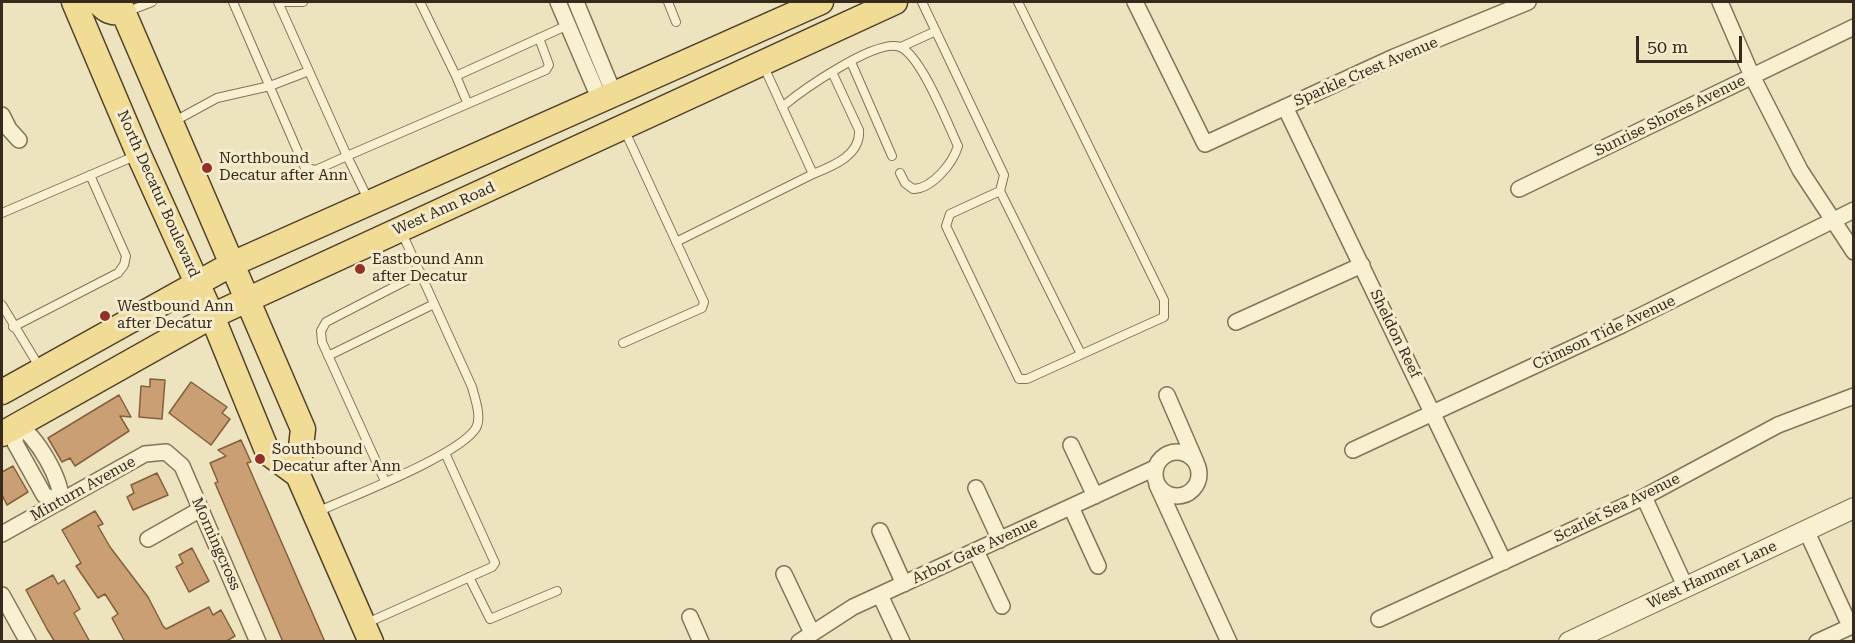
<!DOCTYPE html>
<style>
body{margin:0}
#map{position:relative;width:1855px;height:643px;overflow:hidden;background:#ede3be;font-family:"Roboto Serif",serif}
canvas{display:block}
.frame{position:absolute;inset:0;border:3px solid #352a1c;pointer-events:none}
.scale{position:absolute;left:1636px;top:36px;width:106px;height:27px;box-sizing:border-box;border:3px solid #352a1c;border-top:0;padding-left:8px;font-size:18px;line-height:21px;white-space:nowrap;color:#352a1c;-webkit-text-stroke:4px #f5ecce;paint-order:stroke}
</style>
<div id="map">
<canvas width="1855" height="643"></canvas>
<div class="frame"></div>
<div class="scale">50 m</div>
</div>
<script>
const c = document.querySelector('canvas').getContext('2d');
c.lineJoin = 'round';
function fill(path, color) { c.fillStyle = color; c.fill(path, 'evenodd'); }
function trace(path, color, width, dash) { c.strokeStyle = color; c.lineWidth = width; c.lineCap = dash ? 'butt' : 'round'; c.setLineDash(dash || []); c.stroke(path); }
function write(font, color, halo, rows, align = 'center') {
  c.font = font + ' "Roboto Serif",serif'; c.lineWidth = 6; c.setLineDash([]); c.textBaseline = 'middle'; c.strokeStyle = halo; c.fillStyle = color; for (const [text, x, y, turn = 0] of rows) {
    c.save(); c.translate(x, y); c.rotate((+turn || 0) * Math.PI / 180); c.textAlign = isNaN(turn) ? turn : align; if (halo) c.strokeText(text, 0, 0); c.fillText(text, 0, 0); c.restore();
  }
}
const building = new Path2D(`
 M 150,379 L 165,380 L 162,419 L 139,417 L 141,386 L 150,387 Z
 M 191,382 L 227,407 L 222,413 L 230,419 L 211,445 L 169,413 Z
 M 119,395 L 131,417 L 120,416 L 129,431 L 75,466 L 70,458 L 62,462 L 48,438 Z
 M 241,440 L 251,462 L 247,463 L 325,642 L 283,642 L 215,483 L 218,482 L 210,463 L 226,456 L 218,450 Z
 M 13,466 L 28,492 L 7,505 L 2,495 L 2,472 Z
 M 157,473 L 168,495 L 133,510 L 127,497 L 134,493 L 131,485 Z
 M 95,511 L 103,524 L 98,526 L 110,547 L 148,597 L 163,626 L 166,629 L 209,607 L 213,615 L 221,610 L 235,636 L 225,642 L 125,642 L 112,618 L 118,614 L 105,594 L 98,598 L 76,566 L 81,563 L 62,530 Z
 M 192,548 L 209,581 L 189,592 L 176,567 L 183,563 L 179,555 Z
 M 53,575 L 58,584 L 64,580 L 80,609 L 74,613 L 90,642 L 55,642 L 47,629 L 26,590 Z`);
fill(building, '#cb9f74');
trace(building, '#845f3d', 1.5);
const service = new Path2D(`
 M 233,2 L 305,168 L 316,170 L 347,156 L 368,199
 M 278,2 L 347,156 L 546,70 L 549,65 L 539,38
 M 279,2 L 303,2
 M 420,2 L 456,76
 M 668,2 L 676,22
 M 922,2 L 1004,175 L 1000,191 L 950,214 L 946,226 L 1019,379 L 1027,379 L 1164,317 L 1164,300 L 1018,2
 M 126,12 L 152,2
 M 901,47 L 936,31
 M 851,62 L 892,156
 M 467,102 L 456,76 L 568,25
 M 782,107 C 801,91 876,38 900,47 C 921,55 948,125 958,146 C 953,163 932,189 913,189 L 905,183 L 900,173
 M 173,122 L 217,98 L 270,86 L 309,71
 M 813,174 C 833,166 861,155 859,130 L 832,72
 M 1000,191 L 1081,354
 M 2,213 L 135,156
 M 676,242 L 813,174 L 764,67
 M 2,305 L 40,368
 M 13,327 L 118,273 L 124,265 L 126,256 L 90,175
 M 623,343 L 702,308 L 704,302 L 624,129
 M 328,356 L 434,304
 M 385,481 L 322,342 L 321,331 L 326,322 L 421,273
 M 317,512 C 350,497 460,455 476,428 C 482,417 475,399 472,387 L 402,233
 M 469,577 L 490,619 L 557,591
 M 367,623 L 492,567 L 495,563 L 445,453`);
const minor = new Path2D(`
 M 558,2 L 600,100
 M 576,2 L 614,94
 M 1135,2 L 1205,144 L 1394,57 L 1528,2
 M 1720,2 L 1752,76 L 1800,170 L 1854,252
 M 1285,107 L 1504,562
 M 2,115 L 9,129 L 19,140
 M 1519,189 L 1854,27
 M 1236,322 L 1362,265
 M 1167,395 L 1196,462
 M 17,425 C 34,431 65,484 60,502 L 44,495 L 15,443 Z
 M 1071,445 L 1095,496
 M 1353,450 L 1622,325 L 1854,210
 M1155 474a22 22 0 1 1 44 0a22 22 0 1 1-44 0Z
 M 1157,485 L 1229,642
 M 976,488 L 1000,540
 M 1644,497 L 1686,588
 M 1071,507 L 1098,566
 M 1806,530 L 1850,626
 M 880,531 L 904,584
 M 2,534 L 145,454 L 166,452 L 182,466 L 258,642
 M 148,539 L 201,509
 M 976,551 L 1002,606
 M 784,574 L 812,633
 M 2,595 L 28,642
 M 880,595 L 902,642
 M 690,617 L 701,642
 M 1379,619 L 1644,497 L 1778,425 L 1854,396
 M 799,642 L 853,607 L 1155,468
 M 1817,642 L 1854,625`);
const tertiary = new Path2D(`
 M 1569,642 L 1854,508`);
const primary = new Path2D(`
 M 74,2 L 139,155 L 212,316 L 268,453 L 298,475
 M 98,2 C 106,11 112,14 124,12
 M 119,2 L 303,429 L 298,475 L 371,642
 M 2,392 L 232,264 L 821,2
 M 2,434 L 212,316 L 895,2`);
trace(service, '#857357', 10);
trace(minor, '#857357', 18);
trace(tertiary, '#857357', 22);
trace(primary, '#52412c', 27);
trace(service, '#f8f0d1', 8);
trace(minor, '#f8f0d1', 15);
trace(tertiary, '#f8f0d1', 20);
trace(primary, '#f1dc95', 24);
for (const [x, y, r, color] of [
 [207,168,6,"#933028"],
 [360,269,6,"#933028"],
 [105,316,6,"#933028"],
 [260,459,6,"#933028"]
]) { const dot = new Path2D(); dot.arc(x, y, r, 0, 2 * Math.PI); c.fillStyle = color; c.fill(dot); trace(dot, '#f5ecce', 2); }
write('15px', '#352a1c', '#f5ecce', [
 ["Sparkle Crest Avenue",1366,72,-23],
 ["Sunrise Shores Avenue",1670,116,-26],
 ["North Decatur Boulevard",158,194,66],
 ["West Ann Road",444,209,-24],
 ["Crimson Tide Avenue",1604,333,-25],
 ["Sheldon Reef",1395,334,64],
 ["Minturn Avenue",83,489,-29],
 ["Scarlet Sea Avenue",1617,508,-26],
 ["Morningcross",216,544,66],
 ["Arbor Gate Avenue",975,551,-25],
 ["West Hammer Lane",1712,575,-25]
]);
write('15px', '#352a1c', '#f5ecce', [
 ["Northbound",219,159],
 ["Decatur after Ann",219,176],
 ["Eastbound Ann",372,260],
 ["after Decatur",372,277],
 ["Westbound Ann",117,307],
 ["after Decatur",117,324],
 ["Southbound",272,450],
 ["Decatur after Ann",272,467]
], 'left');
</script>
